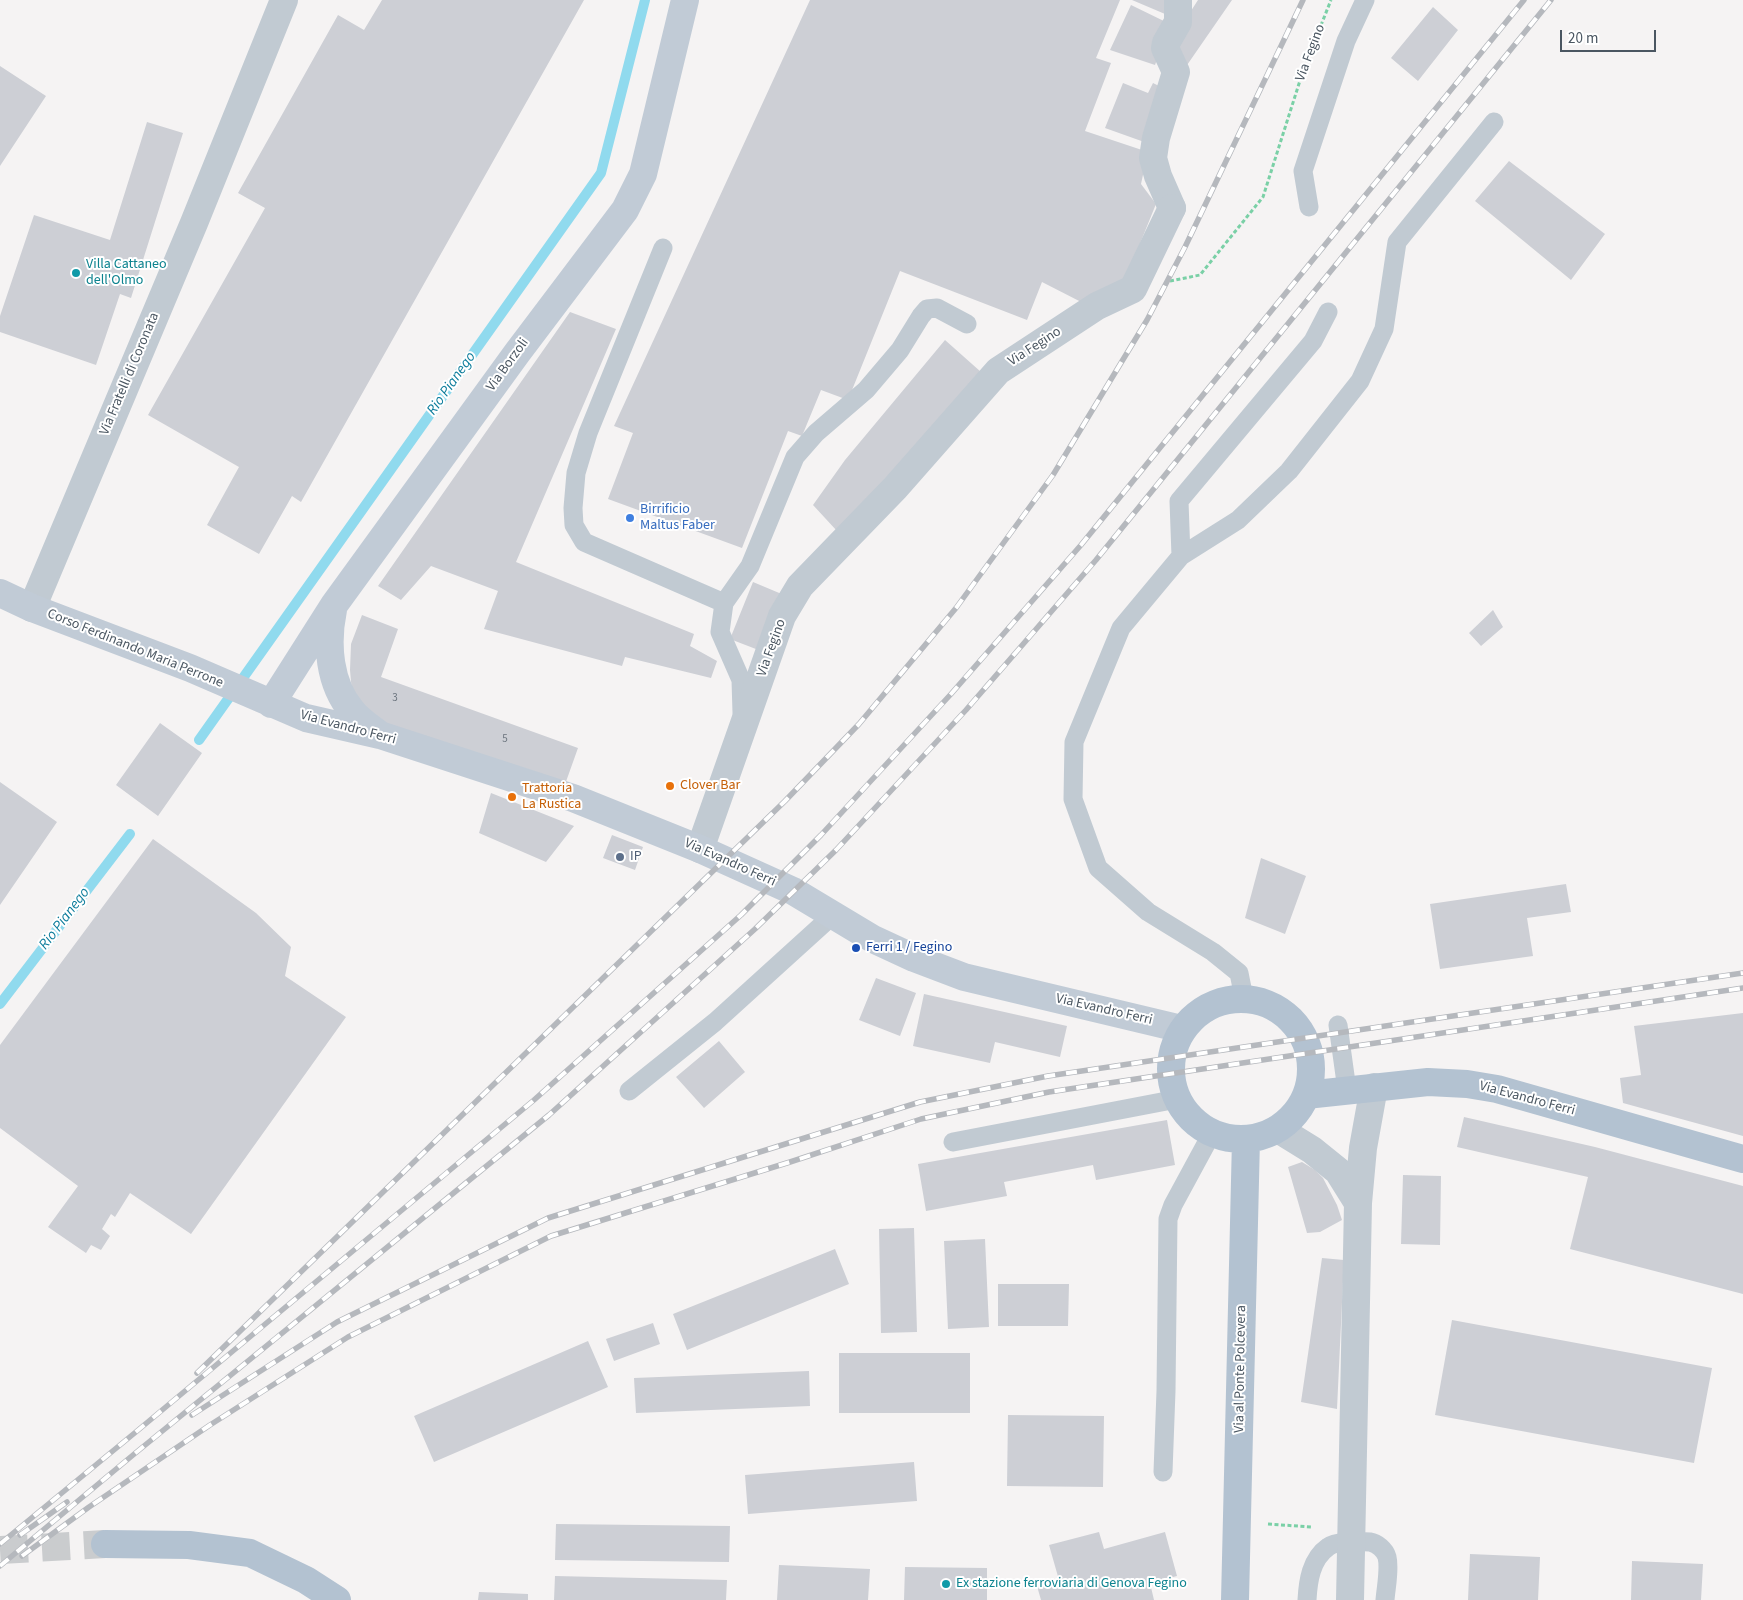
<!DOCTYPE html>
<style>
body{margin:0}
#map{position:relative;width:1743px;height:1600px;overflow:hidden;background:#f5f3f3;font-family:"Source Sans 3",sans-serif}
canvas{display:block}
.scale{position:absolute;left:1560px;top:30px;width:96px;height:22px;box-sizing:border-box;border:2px solid #4a5661;border-top:0;padding-left:6px;font-size:15px;line-height:18px;white-space:nowrap;color:#4a5661;-webkit-text-stroke:4px #fff;paint-order:stroke}
</style>
<div id="map">
<canvas width="1743" height="1600"></canvas>
<div class="scale">20 m</div>
</div>
<script>
const c = document.querySelector('canvas').getContext('2d');
c.lineJoin = 'round';
function trace(path, color, width, dash) { c.strokeStyle = color; c.lineWidth = width; c.lineCap = dash ? 'butt' : 'round'; c.setLineDash(dash || []); c.stroke(path); }
function fill(path, color) { c.fillStyle = color; c.fill(path, 'evenodd'); }
function write(font, color, halo, rows, align = 'center') {
  c.font = font + ' "Source Sans 3",sans-serif'; c.lineWidth = 4; c.setLineDash([]); c.textBaseline = 'middle'; c.strokeStyle = halo; c.fillStyle = color; for (const [text, x, y, turn = 0] of rows) {
    c.save(); c.translate(x, y); c.rotate((+turn || 0) * Math.PI / 180); c.textAlign = isNaN(turn) ? turn : align; if (halo) c.strokeText(text, 0, 0); c.fillText(text, 0, 0); c.restore();
  }
}
trace(new Path2D(`
 M 199,740 L 601,173 L 645,0
 M 0,1004 L 130,834`), '#90daee', 10);
fill(new Path2D(`
 M 382,0 L 584,0 L 301,502 L 292,496 L 259,554 L 207,525 L 239,467 L 148,415 L 265,208 L 238,193 L 338,15 L 364,30 Z
 M 810,0 L 1120,0 L 1096,58 L 1111,63 L 1085,131 L 1148,152 L 1141,184 L 1156,204 L 1124,283 L 1087,305 L 1042,282 L 1027,320 L 900,271 L 848,400 L 821,390 L 802,436 L 788,431 L 742,548 L 608,499 L 633,433 L 614,426 Z
 M 1132,0 L 1169,0 L 1165,14 Z
 M 1198,0 L 1232,0 L 1185,68 L 1169,45 Z
 M 1131,5 L 1170,24 L 1155,65 L 1110,50 Z
 M 1433,7 L 1458,30 L 1418,81 L 1391,58 Z
 M 0,66 L 46,96 L 0,166 Z
 M 1123,83 L 1148,93 L 1153,83 L 1167,90 L 1147,143 L 1105,128 Z
 M 147,122 L 183,133 L 131,298 L 120,294 L 96,365 L 0,332 L 0,316 L 34,215 L 110,240 Z
 M 1509,161 L 1605,234 L 1571,280 L 1475,201 Z
 M 570,312 L 616,329 L 516,562 L 694,634 L 690,646 L 717,661 L 711,678 L 625,657 L 622,666 L 484,629 L 498,591 L 431,566 L 401,600 L 378,586 Z
 M 945,340 L 981,372 L 919,449 L 837,531 L 813,505 L 845,460 Z
 M 753,582 L 784,595 L 761,651 L 730,639 Z
 M 1493,610 L 1503,627 L 1481,646 L 1469,633 Z
 M 362,615 L 398,629 L 381,677 L 578,748 L 563,790 L 379,723 L 352,693 L 350,670 L 351,644 Z
 M 160,723 L 202,753 L 158,816 L 116,785 Z
 M 0,782 L 57,822 L 0,905 Z
 M 491,793 L 574,826 L 546,862 L 479,833 Z
 M 612,835 L 643,847 L 635,870 L 603,858 Z
 M 153,839 L 256,913 L 291,947 L 285,976 L 346,1017 L 191,1234 L 130,1193 L 115,1217 L 111,1214 L 102,1229 L 110,1236 L 101,1250 L 91,1245 L 86,1253 L 48,1227 L 78,1186 L 0,1128 L 0,1045 Z
 M 1261,858 L 1306,876 L 1285,934 L 1245,918 Z
 M 1566,884 L 1571,912 L 1527,918 L 1533,956 L 1440,969 L 1430,904 Z
 M 876,978 L 916,993 L 900,1036 L 859,1020 Z
 M 924,994 L 1067,1026 L 1060,1057 L 995,1042 L 990,1063 L 913,1046 Z
 M 1743,1013 L 1743,1136 L 1623,1103 L 1620,1078 L 1641,1075 L 1634,1026 Z
 M 719,1041 L 745,1072 L 704,1108 L 676,1077 Z
 M 1464,1117 L 1595,1147 L 1743,1186 L 1743,1294 L 1570,1249 L 1588,1177 L 1457,1147 Z
 M 1167,1120 L 1175,1165 L 1096,1180 L 1093,1165 L 1004,1182 L 1007,1196 L 926,1211 L 918,1164 Z
 M 1302,1162 L 1315,1170 L 1323,1178 L 1337,1205 L 1342,1220 L 1320,1232 L 1307,1233 L 1288,1167 Z
 M 1403,1175 L 1441,1176 L 1440,1245 L 1401,1244 Z
 M 914,1228 L 917,1332 L 881,1333 L 879,1229 Z
 M 985,1239 L 989,1327 L 948,1329 L 944,1241 Z
 M 835,1249 L 849,1284 L 687,1350 L 673,1314 Z
 M 1322,1258 L 1344,1260 L 1337,1409 L 1301,1402 Z
 M 998,1284 L 1069,1284 L 1068,1326 L 998,1326 Z
 M 1452,1320 L 1712,1368 L 1694,1463 L 1435,1415 Z
 M 653,1323 L 660,1344 L 614,1361 L 606,1339 Z
 M 588,1341 L 608,1387 L 434,1462 L 414,1416 Z
 M 839,1353 L 970,1353 L 970,1413 L 839,1413 Z
 M 809,1371 L 810,1406 L 636,1413 L 634,1378 Z
 M 1008,1415 L 1104,1416 L 1103,1487 L 1007,1486 Z
 M 914,1462 L 917,1501 L 748,1514 L 745,1475 Z
 M 556,1524 L 730,1526 L 729,1562 L 555,1560 Z
 M 1099,1532 L 1104,1549 L 1165,1532 L 1177,1576 L 1150,1583 L 1154,1600 L 1041,1600 L 1037,1586 L 1059,1580 L 1049,1545 Z
 M 1470,1554 L 1540,1557 L 1538,1600 L 1468,1600 Z
 M 1632,1561 L 1703,1564 L 1701,1600 L 1631,1600 Z
 M 779,1565 L 870,1569 L 868,1600 L 777,1600 Z
 M 905,1567 L 987,1568 L 987,1600 L 904,1600 Z
 M 555,1576 L 727,1580 L 726,1600 L 554,1600 Z
 M 479,1592 L 528,1594 L 528,1600 L 478,1600 Z`), '#cdcfd5');
trace(new Path2D(`
 M 0,1550 L 105,1544`), '#caccce', 28, [28, 14]);
trace(new Path2D(`
 M 1170,281 L 1200,275 L 1263,197 L 1304,68 L 1331,0
 M 1300,1030 L 1313,1028
 M 1268,1524 L 1311,1527`), '#7ad0a6', 3, [4, 2.5]);
trace(new Path2D(`
 M 1309,207 L 1303,171 L 1346,41 L 1365,0
 M 663,248 L 588,433 L 576,473 L 573,508 L 574,525 L 584,542 L 724,603 L 720,632 L 741,680 L 742,713
 M 1181,556 L 1179,501 L 1313,341 L 1328,312
 M 724,603 L 750,566 L 795,457 L 816,433 L 866,390 L 900,350 L 921,316 L 927,309 L 937,308 L 967,324
 M 1244,998 L 1239,973 L 1213,952 L 1148,912 L 1098,868 L 1073,799 L 1074,742 L 1121,628 L 1181,556 L 1238,520 L 1289,471 L 1360,381 L 1384,329 L 1397,242 L 1494,122
 M 1338,1025 L 1347,1090
 M 629,1091 L 715,1022 L 833,915
 M 953,1142 L 1177,1099
 M 1163,1472 L 1166,1391 L 1168,1219 L 1173,1205 L 1212,1133
 M 1307,1600 C 1308,1581 1311,1559 1328,1547 C 1335,1541 1360,1541 1370,1542 C 1377,1543 1385,1550 1387,1557 C 1390,1569 1386,1587 1385,1600`), '#c1cad2', 19);
trace(new Path2D(`
 M 1172,208 L 1158,176 L 1153,158 L 1156,138 L 1176,72 L 1165,48 L 1166,43 L 1178,22 L 1178,0`), '#c1cad2', 28);
trace(new Path2D(`
 M 32,608 L 194,223 L 284,0
 M 700,849 L 782,616 L 800,586 L 895,488 L 998,371 L 1097,306 L 1133,289 L 1172,208
 M 1278,1129 L 1312,1150 L 1338,1171 L 1358,1203
 M 1350,1600 L 1358,1203 L 1363,1148 L 1374,1087`), '#c1cad2', 28);
trace(new Path2D(`
 M 0,593 L 32,608 L 190,668 L 306,718 L 380,735 L 573,798 L 700,849 L 793,891 L 873,939 L 914,958 L 964,977 L 1182,1029
 M 333,610 C 326,644 329,684 352,711 C 359,720 370,727 379,734
 M 271,704 L 334,605 L 517,353 L 625,210 L 643,174 L 685,0`), '#c1cbd6', 28);
trace(new Path2D(`
 M1171 1069a70 70 0 1 1 140 0a70 70 0 1 1-140 0Z
 M 1306,1095 L 1428,1082 L 1467,1084 L 1497,1089 L 1743,1159
 M 105,1544 L 189,1545 L 250,1553 L 306,1580 L 337,1600
 M 1235,1600 L 1246,1139`), '#b3c2d1', 28);
const rail = new Path2D(`
 M 197,1373 L 785,801 L 859,724 L 956,608 L 1053,475 L 1147,320 L 1185,247 L 1303,0
 M 192,1415 L 337,1322 L 548,1218 L 920,1102 L 1048,1076 L 1743,973
 M 20,1535 L 67,1502
 M 0,1544 L 137,1431 L 534,1100 L 741,915 L 821,835 L 951,694 L 1081,545 L 1524,0
 M 22,1556 L 89,1507 L 210,1425 L 348,1337 L 551,1236 L 790,1162 L 921,1119 L 1049,1092 L 1743,988
 M 0,1566 L 133,1455 L 549,1115 L 755,929 L 836,850 L 966,710 L 1096,560 L 1551,0`);
trace(rail, '#b5b8bd', 5.5);
trace(rail, '#fff', 4, [11]);
for (const [x, y, r, color] of [
 [76,273,5,"#0f9aa8"],
 [630,518,5,"#3f7fe0"],
 [670,786,5,"#e8710a"],
 [512,797,5,"#e8710a"],
 [620,857,5,"#5c6f8a"],
 [856,948,5,"#1a4fb4"],
 [946,1584,5,"#0f9aa8"]
]) { const dot = new Path2D(); dot.arc(x, y, r, 0, 2 * Math.PI); c.fillStyle = color; c.fill(dot); trace(dot, '#fff', 2); }
write('11px', '#6b747e', null, [
 ["3",395,699],
 ["5",505,740]
]);
write('14px', '#4a5661', '#fff', [
 ["Via Fegino",1311,53,-69],
 ["Via Fegino",1035,347,-33],
 ["Via Borzoli",508,365,-54],
 ["Via Fratelli di Coronata",130,374,-67],
 ["Via Fegino",772,648,-70],
 ["Corso Ferdinando Maria Perrone",135,649,22],
 ["Via Evandro Ferri",348,728,15],
 ["Via Evandro Ferri",730,863,24],
 ["Via Evandro Ferri",1104,1010,13],
 ["Via Evandro Ferri",1527,1099,15],
 ["Via al Ponte Polcevera",1241,1369,-89]
]);
write('14px', '#0d838f', '#fff', [
 ["Villa Cattaneo",86,265],
 ["dell'Olmo",86,281],
 ["Ex stazione ferroviaria di Genova Fegino",956,1584]
], 'left');
write('14px', '#366cbe', '#fff', [
 ["Birrificio",640,510],
 ["Maltus Faber",640,526]
], 'left');
write('14px', '#c56008', '#fff', [
 ["Clover Bar",680,786],
 ["Trattoria",522,789],
 ["La Rustica",522,805]
], 'left');
write('14px', '#4e5e75', '#fff', [
 ["IP",630,857]
], 'left');
write('14px', '#164399', '#fff', [
 ["Ferri 1 / Fegino",866,948]
], 'left');
write('italic 15px', '#0c7c9b', '#fff', [
 ["Rio Pianego",452,384,-55],
 ["Rio Pianego",65,919,-53]
]);
</script>
